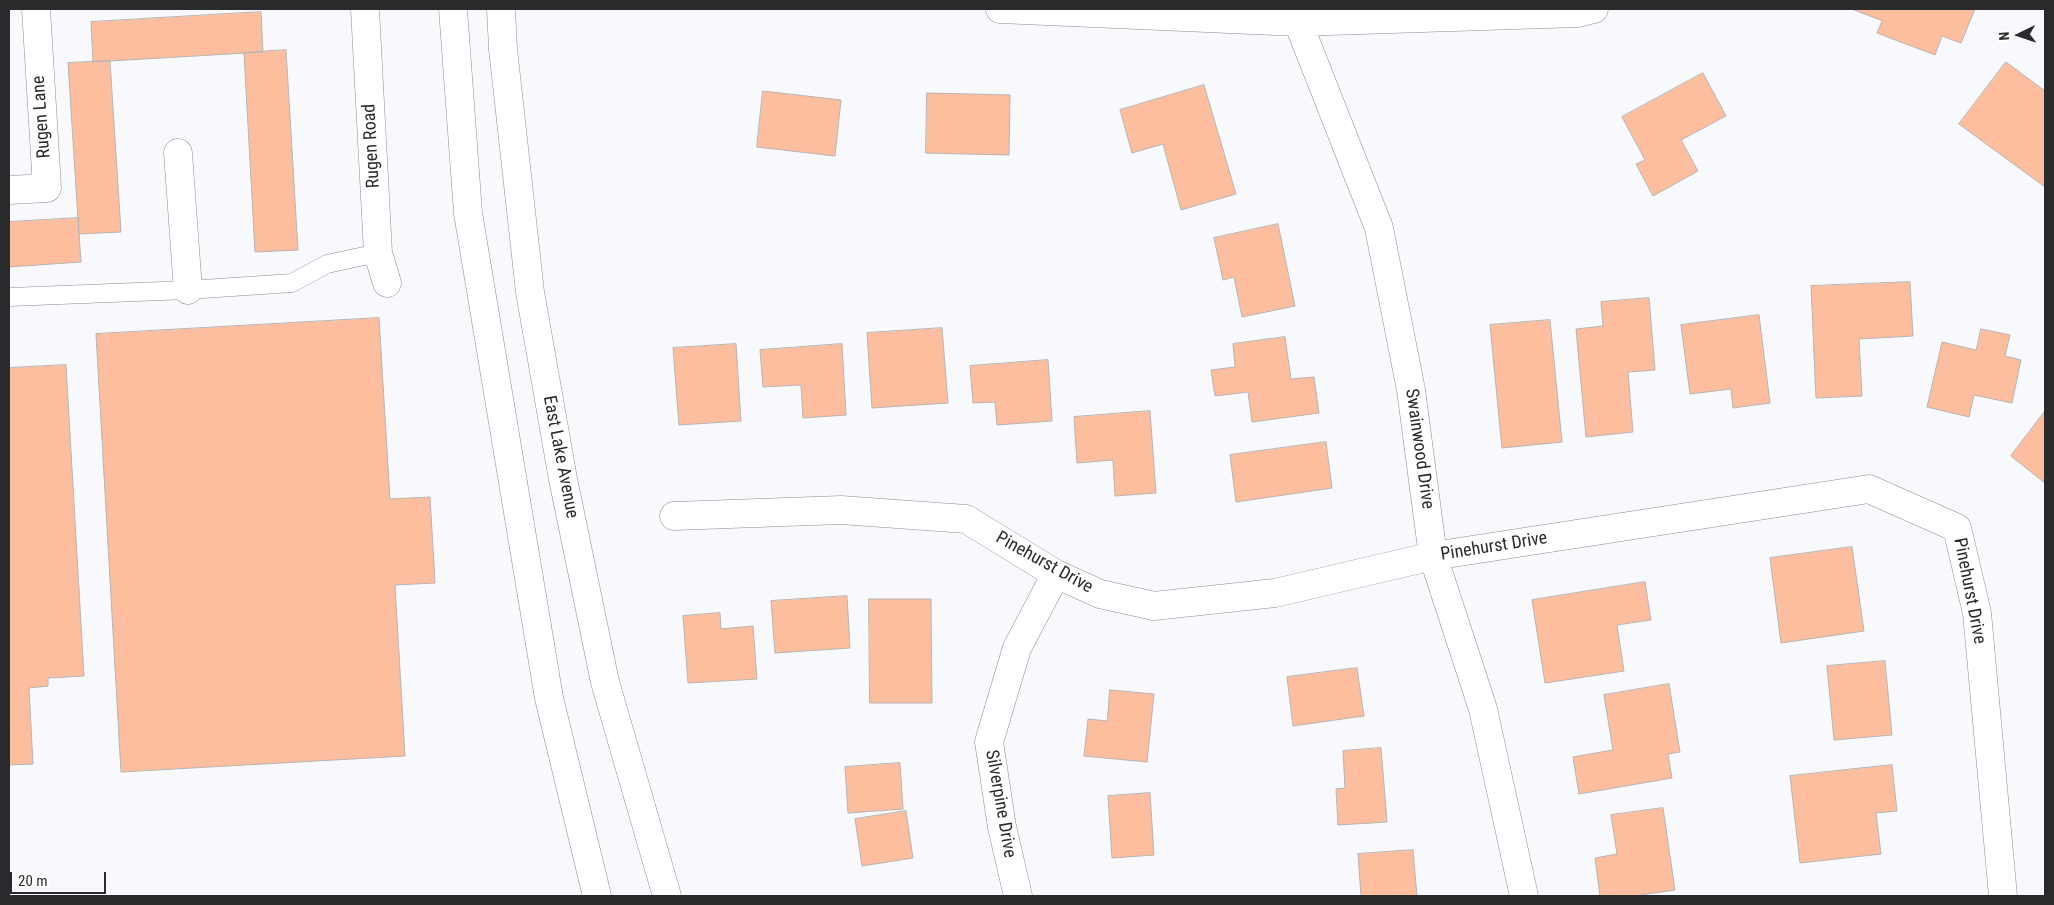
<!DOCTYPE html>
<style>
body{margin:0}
#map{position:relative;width:2054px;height:905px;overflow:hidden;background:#f7f9fc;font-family:"Roboto Condensed",sans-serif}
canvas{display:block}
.frame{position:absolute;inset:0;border:10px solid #292a2b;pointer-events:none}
.north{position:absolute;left:1994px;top:10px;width:50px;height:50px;-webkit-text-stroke:4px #fff;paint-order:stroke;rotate:266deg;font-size:14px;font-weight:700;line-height:20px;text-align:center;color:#292a2b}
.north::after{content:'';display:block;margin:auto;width:18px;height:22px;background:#292a2b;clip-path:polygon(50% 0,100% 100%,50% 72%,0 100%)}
.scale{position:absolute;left:10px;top:872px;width:96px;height:22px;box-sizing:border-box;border:2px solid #292a2b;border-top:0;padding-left:6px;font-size:15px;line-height:18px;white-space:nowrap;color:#292a2b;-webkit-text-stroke:4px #fff;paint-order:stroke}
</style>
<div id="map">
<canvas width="2054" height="905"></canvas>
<div class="frame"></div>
<div class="north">N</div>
<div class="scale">20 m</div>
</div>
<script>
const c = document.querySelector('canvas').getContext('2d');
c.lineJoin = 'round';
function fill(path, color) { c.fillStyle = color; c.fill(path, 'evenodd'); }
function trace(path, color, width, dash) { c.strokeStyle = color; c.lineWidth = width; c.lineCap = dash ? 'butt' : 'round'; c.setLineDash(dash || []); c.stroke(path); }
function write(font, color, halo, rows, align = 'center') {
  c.font = font + ' "Roboto Condensed",sans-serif'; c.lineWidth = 4; c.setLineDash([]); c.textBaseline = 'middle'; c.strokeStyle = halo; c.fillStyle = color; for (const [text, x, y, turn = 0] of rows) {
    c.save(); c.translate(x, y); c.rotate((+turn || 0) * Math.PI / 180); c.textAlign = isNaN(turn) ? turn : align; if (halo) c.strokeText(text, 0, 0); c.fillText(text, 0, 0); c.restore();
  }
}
const building = new Path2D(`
 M 1852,9 L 1975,9 L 1961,43 L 1942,36 L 1935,55 L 1877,33 L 1882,21 Z
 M 261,12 L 263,52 L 93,62 L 91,22 Z
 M 286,50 L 298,250 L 255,252 L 244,53 Z
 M 110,61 L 121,232 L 79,234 L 68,63 Z
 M 2006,62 L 2045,91 L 2045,187 L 1959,124 Z
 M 1703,73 L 1726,116 L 1681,140 L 1698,171 L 1653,196 L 1636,164 L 1645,160 L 1622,117 Z
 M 1204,85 L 1236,194 L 1181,210 L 1163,144 L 1132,153 L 1120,110 Z
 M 763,91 L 841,100 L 835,156 L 757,147 Z
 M 927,93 L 1010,95 L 1009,155 L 926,153 Z
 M 78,218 L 81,262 L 9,267 L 9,222 Z
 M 1278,224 L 1295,306 L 1242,317 L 1234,277 L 1223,280 L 1214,238 Z
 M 1910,282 L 1913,336 L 1859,339 L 1862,396 L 1816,398 L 1811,286 Z
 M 1649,298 L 1655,370 L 1628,372 L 1633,432 L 1586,437 L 1576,329 L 1603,326 L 1601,302 Z
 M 1759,315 L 1770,403 L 1733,408 L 1731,389 L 1690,394 L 1681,325 Z
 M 379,318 L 390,499 L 430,497 L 435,583 L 395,585 L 405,756 L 121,772 L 96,334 Z
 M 1550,320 L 1562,442 L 1502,448 L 1490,325 Z
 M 942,328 L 948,403 L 872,408 L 867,333 Z
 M 1981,329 L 2010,335 L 2005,356 L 2021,360 L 2012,403 L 1974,395 L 1969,417 L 1927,407 L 1942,342 L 1976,350 Z
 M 1285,337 L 1291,379 L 1314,377 L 1319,413 L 1252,422 L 1248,392 L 1215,396 L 1211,370 L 1235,367 L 1233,344 Z
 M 736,344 L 741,421 L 679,425 L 673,348 Z
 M 842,344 L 846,415 L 803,418 L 801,385 L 763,387 L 760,350 Z
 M 1048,360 L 1052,421 L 997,425 L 995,402 L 973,403 L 970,366 Z
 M 66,365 L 84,676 L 48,678 L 48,686 L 29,688 L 33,764 L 9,765 L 9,368 Z
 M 1150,411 L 1156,493 L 1115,496 L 1113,460 L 1077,463 L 1074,417 Z
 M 2045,411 L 2045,483 L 2011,456 Z
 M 1326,442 L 1332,488 L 1236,502 L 1230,455 Z
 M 1852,547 L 1864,631 L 1781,643 L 1770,558 Z
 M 1645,582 L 1651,620 L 1617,625 L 1624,671 L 1545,683 L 1532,600 Z
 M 847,596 L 850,648 L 775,653 L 771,601 Z
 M 869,599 L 931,599 L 932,703 L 870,703 Z
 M 720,613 L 721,629 L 753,626 L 757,679 L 688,683 L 683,616 Z
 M 1885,661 L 1892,735 L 1834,740 L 1827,666 Z
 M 1357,668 L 1364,716 L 1293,726 L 1287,677 Z
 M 1669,684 L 1680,752 L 1668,754 L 1672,778 L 1579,794 L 1573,757 L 1613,750 L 1604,695 Z
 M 1110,690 L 1154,694 L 1147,762 L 1084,756 L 1088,719 L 1107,721 Z
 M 1381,748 L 1387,822 L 1338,825 L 1336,789 L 1345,788 L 1343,751 Z
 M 900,763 L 903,809 L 848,813 L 845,767 Z
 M 1892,765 L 1897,811 L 1876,813 L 1881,854 L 1800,863 L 1790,776 Z
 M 1150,793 L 1154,855 L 1112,858 L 1108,796 Z
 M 1663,808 L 1675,890 L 1634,896 L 1600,896 L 1595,858 L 1617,854 L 1611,815 Z
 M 906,811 L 913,858 L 862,866 L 855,819 Z
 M 1413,850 L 1417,896 L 1361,896 L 1358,854 Z`);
fill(building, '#fdbd9f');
trace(building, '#b8b4b2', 1);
const lane = new Path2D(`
 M 9,297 L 188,290 L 292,283 L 327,264 L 378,253`);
const street = new Path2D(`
 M 365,9 L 378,253 L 387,283
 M 1000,9 L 1298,22 L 1578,13 L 1594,9
 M 1291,9 L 1298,22 L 1379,228 L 1411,390 L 1433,556 L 1483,709 L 1524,896
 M 178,153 L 188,290
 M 9,190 L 47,188 L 36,9
 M 674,516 L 841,510 L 966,519 L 1056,574 L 1100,594 L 1154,606 L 1275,593 L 1433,556 L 1869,489 L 1957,528 L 1977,613 L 2003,896
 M 1018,896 L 1002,827 L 989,742 L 1017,648 L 1056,574`);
const primary = new Path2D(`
 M 453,9 L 468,213 L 549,698 L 597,896
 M 501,9 L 503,49 L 530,292 L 563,479 L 605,682 L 667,896`);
trace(lane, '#8b8d90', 19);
trace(street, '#8b8d90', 29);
trace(primary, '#8b8d90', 29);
trace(lane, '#fff', 18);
trace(street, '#fff', 28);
trace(primary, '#fff', 28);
write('18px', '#292a2b', '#fff', [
 ["Rugen Lane",42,117,-94],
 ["Rugen Road",372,146,-93],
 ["Swainwood Drive",1419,449,82],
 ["East Lake Avenue",560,457,79],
 ["Pinehurst Drive",1494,547,-9],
 ["Pinehurst Drive",1044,563,29],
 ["Pinehurst Drive",1969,591,79],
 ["Silverpine Drive",1000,804,80]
]);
</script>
